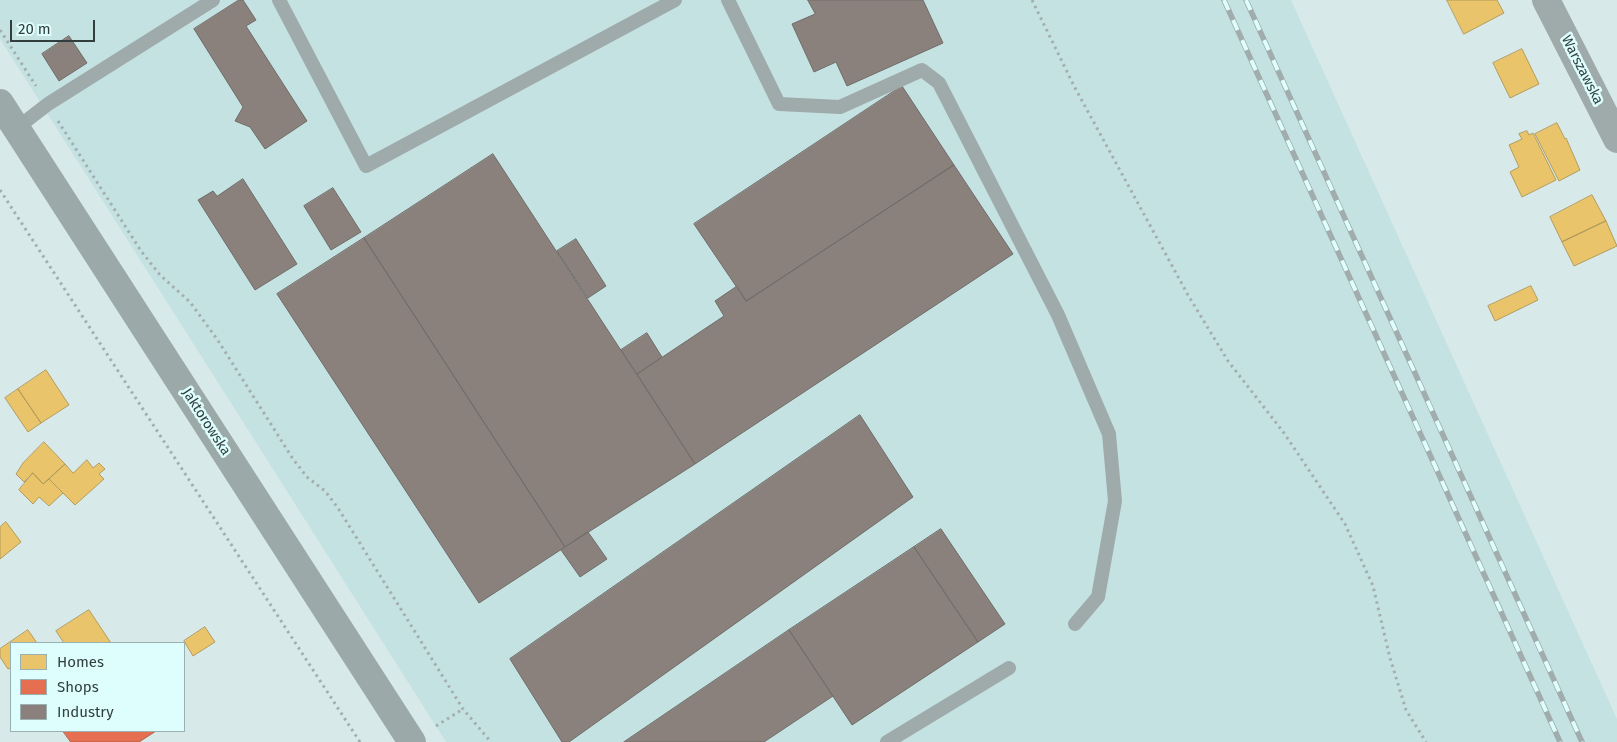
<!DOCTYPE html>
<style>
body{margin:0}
#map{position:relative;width:1617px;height:742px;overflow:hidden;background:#d8e9e9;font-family:"Fira Sans",sans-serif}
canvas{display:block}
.legend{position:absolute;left:10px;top:642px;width:175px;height:90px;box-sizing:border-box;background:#defdfd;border:1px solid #99b1b1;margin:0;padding:6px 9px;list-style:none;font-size:15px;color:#323e3e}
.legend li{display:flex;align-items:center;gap:10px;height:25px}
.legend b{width:25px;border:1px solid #99b1b1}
.scale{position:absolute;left:10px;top:20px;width:85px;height:22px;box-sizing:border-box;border:2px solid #323e3e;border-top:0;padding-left:6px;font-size:15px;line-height:18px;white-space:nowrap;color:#323e3e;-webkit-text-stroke:4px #defdfd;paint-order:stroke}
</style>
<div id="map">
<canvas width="1617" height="742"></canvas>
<ul class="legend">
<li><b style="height:14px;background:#e9c46a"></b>Homes</li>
<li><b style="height:14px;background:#e76f51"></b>Shops</li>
<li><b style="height:14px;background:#8a817c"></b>Industry</li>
</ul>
<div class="scale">20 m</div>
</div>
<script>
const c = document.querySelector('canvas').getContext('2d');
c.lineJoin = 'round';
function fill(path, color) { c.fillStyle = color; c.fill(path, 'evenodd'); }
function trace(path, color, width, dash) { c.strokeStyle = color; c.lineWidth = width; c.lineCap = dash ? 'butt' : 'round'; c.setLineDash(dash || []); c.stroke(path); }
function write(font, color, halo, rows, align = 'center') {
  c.font = font + ' "Fira Sans",sans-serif'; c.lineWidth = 5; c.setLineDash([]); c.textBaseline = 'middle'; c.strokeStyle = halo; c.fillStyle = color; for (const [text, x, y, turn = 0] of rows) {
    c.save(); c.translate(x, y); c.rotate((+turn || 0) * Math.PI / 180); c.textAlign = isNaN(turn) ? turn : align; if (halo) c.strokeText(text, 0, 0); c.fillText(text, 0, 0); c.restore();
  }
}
fill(new Path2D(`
 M 0,0 L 1291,0 L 1617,719 L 1617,742 L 446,742 L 0,39 Z`), '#c5e2e3');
const homes = new Path2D(`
 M 1447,0 L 1497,0 L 1504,13 L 1464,34 Z
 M 1522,49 L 1539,84 L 1510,98 L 1493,63 Z
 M 1557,123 L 1565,139 L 1566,138 L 1580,170 L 1559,181 L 1535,134 Z
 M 1527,131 L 1529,135 L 1533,133 L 1556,180 L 1522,197 L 1510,172 L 1519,167 L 1509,145 L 1522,139 L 1519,134 Z
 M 1592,195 L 1606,221 L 1562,242 L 1550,217 Z
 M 1606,221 L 1617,246 L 1574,266 L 1562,242 Z
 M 1531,286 L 1538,300 L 1495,321 L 1488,306 Z
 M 46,370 L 69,405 L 41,423 L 18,389 Z
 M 18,389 L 41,423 L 28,432 L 5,398 Z
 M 44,442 L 65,464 L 43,484 L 33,473 L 24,482 L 16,474 L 23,463 Z
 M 87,460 L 93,468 L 99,463 L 105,469 L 99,474 L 104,479 L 75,505 L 49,479 L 65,464 L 73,473 Z
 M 33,473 L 43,484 L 49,479 L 63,493 L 49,506 L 39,497 L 33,504 L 19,490 Z
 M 6,522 L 21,542 L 0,559 L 0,527 Z
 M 89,610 L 111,643 L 64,643 L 56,631 Z
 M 205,627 L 215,642 L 193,656 L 184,641 Z
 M 28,630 L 37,643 L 11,643 L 11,668 L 8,669 L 0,657 L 0,649 Z`);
fill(homes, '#e9c46a');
trace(homes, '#b29c5d', 1);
const shops = new Path2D(`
 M 63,731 L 156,731 L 139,742 L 71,742 Z`);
fill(shops, '#e76f51');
trace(shops, '#b1604b', 1);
const industry = new Path2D(`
 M 239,0 L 243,0 L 256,20 L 246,26 L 307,121 L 265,149 L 250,127 L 235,121 L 243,107 L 194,29 Z
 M 808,0 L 923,0 L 943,43 L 847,86 L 836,62 L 814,72 L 792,24 L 815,14 Z
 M 69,36 L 87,63 L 59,81 L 42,54 Z
 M 902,86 L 954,165 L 746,301 L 694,224 Z
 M 493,154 L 695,464 L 565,547 L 364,238 Z
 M 954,165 L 1013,254 L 695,464 L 637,374 L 724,316 L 715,301 L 737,286 L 746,301 Z
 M 243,179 L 297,264 L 255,290 L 198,200 L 213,191 L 217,196 Z
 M 333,188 L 361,232 L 331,250 L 304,206 Z
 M 364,238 L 565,547 L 479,603 L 277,294 Z
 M 576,239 L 606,286 L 588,298 L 557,251 Z
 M 647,333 L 662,357 L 637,374 L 621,350 Z
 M 860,415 L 913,497 L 569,742 L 562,742 L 510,659 Z
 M 941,529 L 1005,624 L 978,642 L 914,547 Z
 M 588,532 L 607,559 L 580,577 L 561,550 Z
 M 914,547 L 978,642 L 852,725 L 789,630 Z
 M 789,630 L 833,696 L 764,742 L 624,742 Z`);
fill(industry, '#8a817c');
trace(industry, '#706d69', 1);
trace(new Path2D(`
 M 1032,0 L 1074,86 L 1188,295 L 1228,361 L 1284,433 L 1345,524 L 1373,586 L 1390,658 L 1406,710 L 1426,742
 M 0,30 L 36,86
 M 58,121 L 141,251 L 160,275 L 190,302 L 217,339 L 293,459 L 307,477 L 325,491 L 338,508 L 463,709 L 491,742
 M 0,190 L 360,742
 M 436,726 L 463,709`), '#a3aeae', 3, [2.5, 4]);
trace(new Path2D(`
 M 279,0 L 366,166 L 675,0
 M 728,0 L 779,104 L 840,107 L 922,70 L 939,83 L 1058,315 L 1109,434 L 1115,501 L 1098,597 L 1075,624
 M 17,128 L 48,104 L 213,0
 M 887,742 L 1009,668`), '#9faaab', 14);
trace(new Path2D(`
 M 1546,0 L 1617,139`), '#9faaab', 28);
trace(new Path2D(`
 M 0,103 L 412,742`), '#9ca9a9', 28);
const rail = new Path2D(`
 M 1224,0 L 1560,742
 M 1246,0 L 1582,742`);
trace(rail, '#a1acac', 5.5);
trace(rail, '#defdfd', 4, [11]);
write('14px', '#323e3e', '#defdfd', [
 ["Warszawska",1582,70,63],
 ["Jaktorowska",206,422,57]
]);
</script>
